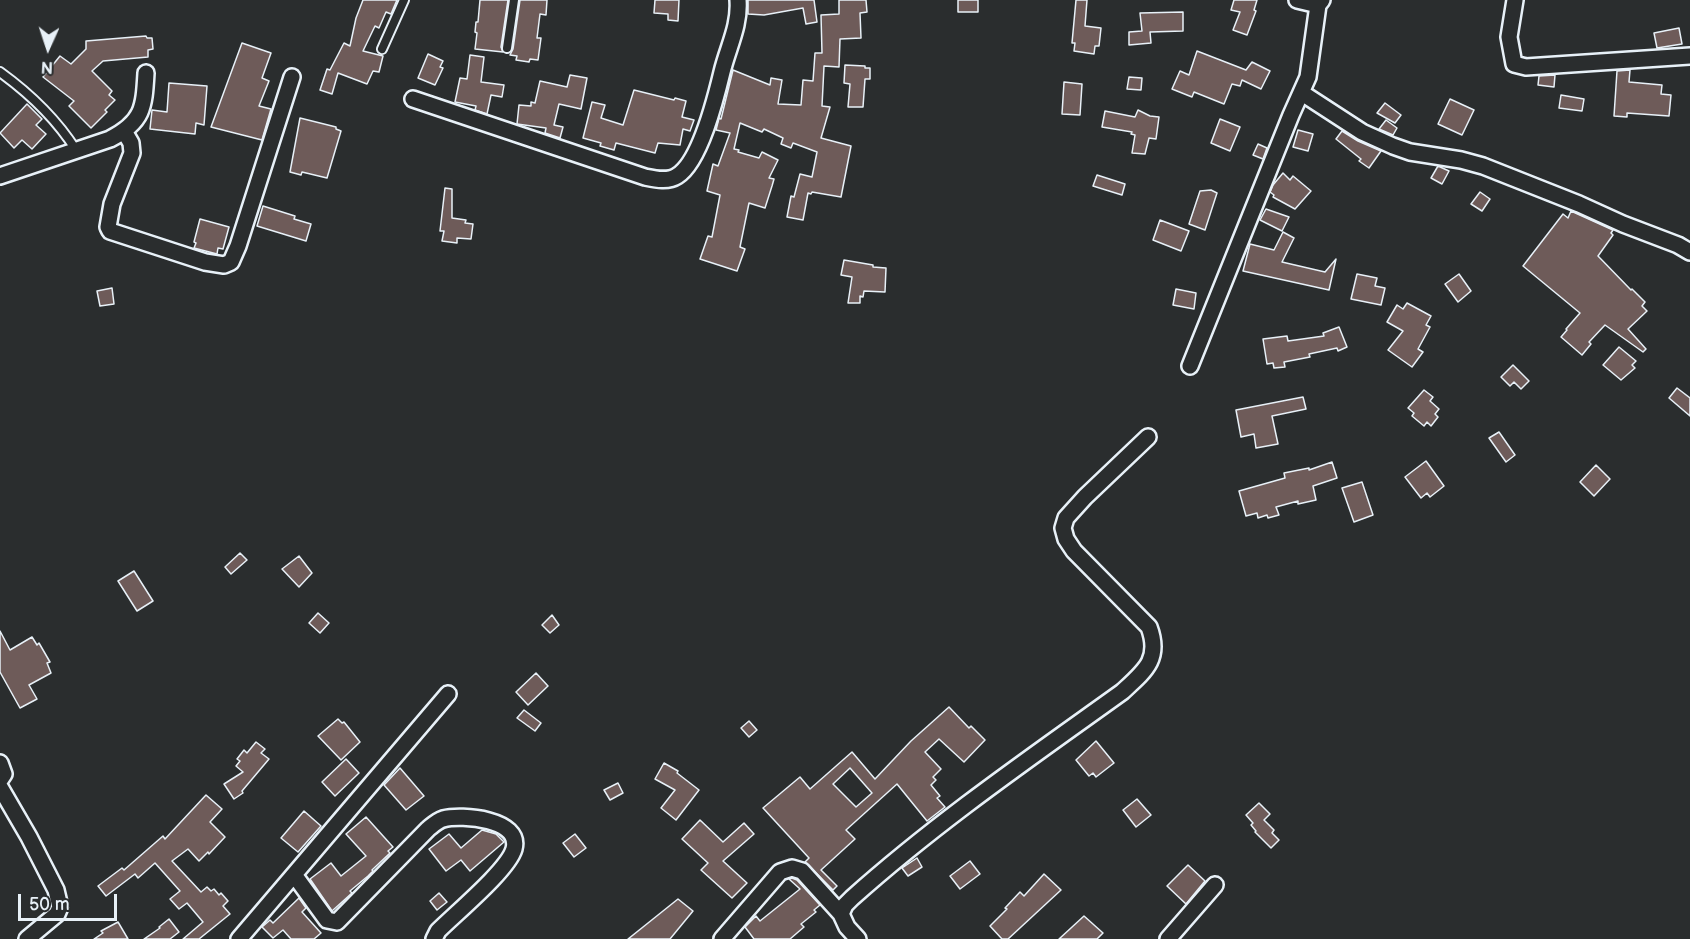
<!DOCTYPE html>
<style>
body{margin:0}
#map{position:relative;width:1690px;height:939px;overflow:hidden;background:#2a2d2e;font-family:"Balsamiq Sans",sans-serif}
canvas{display:block}
.north{position:absolute;left:18px;top:18px;width:60px;height:60px;-webkit-text-stroke:4px #2a2d2e;paint-order:stroke;rotate:183deg;font-size:16px;font-weight:700;line-height:24px;text-align:center;color:#e8f1f8}
.north::after{content:'';display:block;margin:auto;width:21px;height:27px;background:#e8f1f8;clip-path:polygon(50% 0,100% 100%,50% 72%,0 100%)}
.scale{position:absolute;left:18px;top:894px;width:99px;height:27px;box-sizing:border-box;border:3px solid #e8f1f8;border-top:0;padding-left:8px;font-size:18px;line-height:21px;white-space:nowrap;color:#e8f1f8;-webkit-text-stroke:4px #2a2d2e;paint-order:stroke}
</style>
<div id="map">
<canvas width="1690" height="939"></canvas>
<div class="north">N</div>
<div class="scale">50 m</div>
</div>
<script>
const c = document.querySelector('canvas').getContext('2d');
c.lineJoin = 'round';
function fill(path, color) { c.fillStyle = color; c.fill(path, 'evenodd'); }
function trace(path, color, width, dash) { c.strokeStyle = color; c.lineWidth = width; c.lineCap = dash ? 'butt' : 'round'; c.setLineDash(dash || []); c.stroke(path); }
const building = new Path2D(`
 M 363,0 L 397,0 L 391,14 L 386,12 L 379,28 L 375,26 L 363,51 L 383,56 L 379,72 L 373,71 L 367,84 L 338,73 L 332,94 L 320,90 L 327,69 L 330,70 L 344,43 L 350,46 L 356,18 Z
 M 480,0 L 508,0 L 501,47 L 503,52 L 475,49 L 477,33 L 475,32 L 476,22 L 478,22 Z
 M 520,0 L 547,0 L 546,15 L 540,14 L 537,38 L 541,38 L 538,60 L 530,59 L 529,62 L 516,60 L 517,56 L 510,55 L 513,49 Z
 M 655,0 L 679,0 L 678,21 L 668,20 L 668,14 L 654,13 Z
 M 748,0 L 814,0 L 817,22 L 806,24 L 803,8 L 764,15 L 748,14 Z
 M 839,0 L 866,0 L 867,12 L 860,13 L 861,38 L 840,39 L 839,67 L 824,66 L 822,106 L 830,107 L 821,138 L 851,146 L 841,197 L 812,192 L 811,194 L 808,193 L 803,220 L 787,217 L 791,196 L 794,197 L 800,174 L 812,177 L 817,152 L 793,143 L 791,148 L 781,144 L 783,138 L 764,129 L 762,132 L 740,123 L 734,149 L 739,150 L 738,152 L 759,158 L 762,152 L 778,160 L 769,178 L 774,179 L 772,186 L 765,208 L 749,203 L 740,247 L 745,249 L 737,271 L 700,259 L 708,236 L 712,237 L 720,195 L 707,191 L 713,164 L 718,166 L 730,133 L 716,130 L 719,118 L 721,119 L 733,70 L 770,85 L 771,78 L 782,80 L 778,104 L 801,105 L 803,80 L 813,81 L 815,53 L 822,53 L 821,15 L 839,14 Z
 M 958,0 L 978,0 L 978,12 L 958,12 Z
 M 1076,0 L 1087,0 L 1085,26 L 1101,28 L 1099,46 L 1095,46 L 1094,54 L 1074,51 L 1075,43 L 1072,43 Z
 M 1234,0 L 1257,0 L 1254,10 L 1256,11 L 1247,35 L 1233,30 L 1240,12 L 1231,10 Z
 M 1183,12 L 1183,31 L 1150,32 L 1151,43 L 1129,45 L 1129,32 L 1142,31 L 1140,13 Z
 M 1679,28 L 1682,44 L 1657,48 L 1654,33 Z
 M 146,36 L 147,38 L 152,38 L 153,49 L 148,50 L 148,57 L 103,61 L 92,71 L 112,91 L 109,95 L 115,100 L 105,110 L 107,112 L 91,128 L 69,106 L 74,101 L 43,77 L 60,56 L 71,64 L 86,49 L 86,41 Z
 M 242,43 L 271,53 L 262,78 L 269,81 L 259,106 L 271,109 L 262,140 L 211,127 Z
 M 1197,51 L 1246,70 L 1252,62 L 1270,71 L 1261,89 L 1242,80 L 1240,86 L 1232,84 L 1224,104 L 1194,92 L 1192,97 L 1172,89 L 1180,71 L 1189,75 Z
 M 428,54 L 443,61 L 440,67 L 443,68 L 435,85 L 418,78 Z
 M 470,55 L 484,57 L 481,82 L 504,85 L 502,97 L 491,95 L 487,114 L 475,110 L 476,106 L 455,102 L 460,78 L 467,79 Z
 M 845,65 L 865,66 L 865,68 L 870,68 L 870,79 L 865,79 L 863,107 L 848,107 L 850,84 L 844,83 Z
 M 1630,70 L 1629,82 L 1662,85 L 1661,94 L 1671,95 L 1669,116 L 1627,113 L 1627,117 L 1614,116 L 1617,71 Z
 M 570,75 L 587,78 L 581,109 L 559,104 L 554,125 L 563,127 L 560,138 L 545,133 L 546,128 L 517,124 L 519,105 L 531,106 L 531,102 L 535,103 L 540,81 L 567,87 Z
 M 1555,75 L 1554,87 L 1538,85 L 1539,76 Z
 M 1129,77 L 1142,78 L 1141,90 L 1127,89 Z
 M 1064,82 L 1082,84 L 1080,115 L 1062,114 Z
 M 169,83 L 207,86 L 204,125 L 196,123 L 195,134 L 150,129 L 152,110 L 167,112 Z
 M 634,90 L 674,100 L 675,98 L 686,101 L 682,117 L 694,120 L 690,131 L 683,129 L 680,145 L 658,143 L 655,153 L 616,143 L 614,150 L 600,146 L 601,143 L 583,138 L 592,102 L 605,105 L 601,118 L 623,125 Z
 M 1561,95 L 1584,99 L 1582,111 L 1559,108 Z
 M 1450,99 L 1474,110 L 1462,135 L 1438,124 Z
 M 1385,103 L 1401,115 L 1395,123 L 1377,113 Z
 M 27,104 L 42,119 L 36,125 L 46,134 L 32,149 L 22,140 L 14,148 L 0,133 Z
 M 1138,110 L 1150,116 L 1159,117 L 1156,139 L 1149,138 L 1145,154 L 1132,153 L 1135,135 L 1131,134 L 1132,132 L 1102,127 L 1105,111 L 1135,117 Z
 M 300,118 L 336,127 L 336,129 L 341,131 L 327,178 L 302,172 L 301,175 L 290,172 Z
 M 1220,119 L 1240,127 L 1230,151 L 1211,143 Z
 M 1386,120 L 1397,128 L 1393,135 L 1379,129 Z
 M 1298,130 L 1313,134 L 1308,151 L 1293,147 Z
 M 1342,131 L 1358,141 L 1381,151 L 1369,168 L 1359,161 L 1361,159 L 1336,139 Z
 M 1258,144 L 1267,148 L 1263,159 L 1253,155 Z
 M 1438,166 L 1449,171 L 1442,184 L 1431,178 Z
 M 1283,173 L 1290,180 L 1293,176 L 1311,191 L 1295,209 L 1273,197 L 1274,195 L 1270,192 L 1273,185 Z
 M 1097,175 L 1125,184 L 1122,195 L 1093,186 Z
 M 445,188 L 452,189 L 452,218 L 466,220 L 465,223 L 473,224 L 471,239 L 457,238 L 457,243 L 442,241 L 444,231 L 440,231 Z
 M 1211,190 L 1217,193 L 1205,230 L 1189,224 L 1200,191 Z
 M 1480,192 L 1490,199 L 1482,211 L 1471,204 Z
 M 263,206 L 295,216 L 294,219 L 311,224 L 306,241 L 257,226 Z
 M 1266,209 L 1289,217 L 1282,231 L 1260,220 Z
 M 1571,211 L 1613,230 L 1611,233 L 1613,235 L 1598,256 L 1631,290 L 1632,289 L 1645,302 L 1642,306 L 1647,311 L 1628,329 L 1646,349 L 1643,352 L 1605,325 L 1589,342 L 1591,344 L 1582,355 L 1561,337 L 1567,330 L 1566,329 L 1580,313 L 1523,266 L 1563,214 L 1568,218 Z
 M 200,219 L 229,227 L 223,249 L 218,248 L 217,254 L 194,248 L 196,243 L 194,242 Z
 M 1160,220 L 1189,231 L 1181,251 L 1153,240 Z
 M 1283,232 L 1294,238 L 1282,262 L 1325,272 L 1336,259 L 1329,290 L 1243,271 L 1250,244 L 1274,250 Z
 M 844,260 L 873,265 L 873,267 L 886,268 L 885,292 L 864,291 L 863,297 L 860,296 L 860,303 L 848,303 L 852,277 L 841,275 Z
 M 1357,274 L 1377,278 L 1375,286 L 1385,288 L 1381,305 L 1351,299 Z
 M 1459,274 L 1471,291 L 1458,302 L 1445,284 Z
 M 112,288 L 114,304 L 100,306 L 97,291 Z
 M 1176,289 L 1196,293 L 1194,309 L 1173,305 Z
 M 1407,303 L 1431,316 L 1426,325 L 1430,327 L 1418,349 L 1423,352 L 1412,367 L 1388,350 L 1403,331 L 1387,322 L 1397,305 L 1403,309 Z
 M 1339,327 L 1347,347 L 1338,351 L 1337,348 L 1309,354 L 1310,357 L 1284,362 L 1285,367 L 1274,368 L 1273,363 L 1267,364 L 1263,339 L 1287,336 L 1288,341 L 1324,336 L 1323,333 Z
 M 1619,347 L 1636,361 L 1632,365 L 1635,368 L 1621,380 L 1603,365 Z
 M 1513,365 L 1529,381 L 1521,389 L 1514,382 L 1510,386 L 1501,377 Z
 M 1677,388 L 1690,398 L 1690,416 L 1669,398 Z
 M 1424,390 L 1433,397 L 1430,401 L 1439,409 L 1435,414 L 1438,417 L 1431,426 L 1427,422 L 1424,426 L 1412,416 L 1414,413 L 1408,408 Z
 M 1303,397 L 1306,409 L 1272,416 L 1278,444 L 1256,448 L 1254,434 L 1241,437 L 1236,410 Z
 M 1499,432 L 1515,455 L 1506,462 L 1489,438 Z
 M 1426,461 L 1444,486 L 1430,497 L 1427,493 L 1421,498 L 1405,477 Z
 M 1332,462 L 1337,478 L 1313,486 L 1316,500 L 1298,504 L 1298,501 L 1276,507 L 1279,515 L 1268,518 L 1267,515 L 1258,518 L 1257,513 L 1246,516 L 1239,491 L 1285,478 L 1284,473 L 1309,468 L 1309,470 Z
 M 1596,465 L 1610,479 L 1594,496 L 1580,482 Z
 M 1362,482 L 1373,515 L 1354,522 L 1342,488 Z
 M 240,553 L 247,560 L 231,574 L 225,567 Z
 M 299,556 L 312,573 L 299,587 L 282,569 Z
 M 134,571 L 153,601 L 137,611 L 118,581 Z
 M 318,613 L 329,623 L 320,633 L 309,623 Z
 M 552,615 L 559,625 L 550,633 L 542,625 Z
 M 0,631 L 10,650 L 32,637 L 37,645 L 39,643 L 50,662 L 47,663 L 51,673 L 29,685 L 37,699 L 20,708 L 0,672 Z
 M 536,673 L 548,686 L 528,705 L 516,692 Z
 M 949,707 L 969,728 L 971,726 L 985,740 L 964,762 L 939,739 L 925,752 L 941,769 L 933,777 L 936,780 L 931,785 L 940,796 L 937,798 L 945,807 L 927,821 L 897,784 L 846,830 L 855,839 L 821,870 L 837,886 L 833,890 L 805,862 L 809,858 L 763,808 L 800,777 L 810,789 L 852,752 L 875,779 L 911,741 ZM 850,768 L 872,793 L 856,807 L 833,784 Z
 M 524,710 L 541,723 L 535,731 L 517,718 Z
 M 338,719 L 342,723 L 344,722 L 360,742 L 341,760 L 318,736 Z
 M 749,721 L 757,730 L 749,737 L 741,728 Z
 M 1096,741 L 1114,763 L 1096,777 L 1093,773 L 1089,776 L 1076,760 Z
 M 256,742 L 265,749 L 261,753 L 269,759 L 242,791 L 243,793 L 234,799 L 224,784 L 243,772 L 236,766 L 240,761 L 237,759 L 244,750 L 247,753 Z
 M 346,759 L 359,773 L 335,796 L 322,782 Z
 M 664,763 L 678,771 L 677,773 L 699,790 L 676,820 L 661,808 L 675,790 L 655,779 Z
 M 400,768 L 424,796 L 406,810 L 384,785 Z
 M 618,783 L 623,793 L 610,800 L 604,790 Z
 M 206,795 L 222,809 L 210,822 L 225,837 L 209,854 L 208,852 L 199,861 L 188,849 L 172,861 L 201,892 L 207,887 L 211,891 L 214,889 L 219,895 L 221,893 L 228,901 L 223,906 L 230,914 L 199,939 L 183,939 L 203,922 L 187,903 L 179,909 L 170,899 L 180,891 L 155,863 L 138,878 L 135,874 L 106,896 L 98,886 L 122,868 L 124,870 L 163,836 L 165,839 Z
 M 1137,799 L 1151,815 L 1136,827 L 1123,810 Z
 M 1259,803 L 1270,814 L 1264,820 L 1274,830 L 1272,833 L 1279,840 L 1271,848 L 1255,832 L 1256,831 L 1251,825 L 1253,823 L 1246,815 Z
 M 304,811 L 321,826 L 298,852 L 281,838 Z
 M 366,817 L 393,847 L 388,851 L 390,853 L 372,870 L 373,871 L 368,876 L 350,891 L 352,893 L 332,911 L 310,879 L 331,863 L 341,876 L 366,856 L 346,834 Z
 M 700,820 L 723,842 L 744,823 L 754,834 L 723,861 L 747,883 L 732,898 L 701,870 L 708,863 L 682,839 Z
 M 482,830 L 496,834 L 504,842 L 470,871 L 461,860 L 446,871 L 429,849 L 449,834 L 461,848 Z
 M 575,834 L 586,848 L 574,857 L 563,843 Z
 M 917,858 L 922,867 L 908,876 L 902,868 Z
 M 970,861 L 980,874 L 960,889 L 950,876 Z
 M 1188,865 L 1205,881 L 1186,904 L 1167,886 Z
 M 1044,874 L 1061,890 L 1008,939 L 1002,939 L 990,926 L 1007,909 L 1005,908 L 1020,892 L 1024,896 Z
 M 792,878 L 797,880 L 820,905 L 814,910 L 816,912 L 801,924 L 804,927 L 790,939 L 754,939 L 745,927 L 756,916 L 760,921 L 800,889 L 789,879 Z
 M 439,893 L 447,902 L 437,910 L 430,901 Z
 M 299,898 L 306,908 L 302,912 L 321,933 L 314,939 L 291,939 L 283,930 L 273,938 L 262,927 L 270,920 L 273,923 Z
 M 678,899 L 693,911 L 670,939 L 628,939 Z
 M 1084,916 L 1103,933 L 1097,939 L 1059,939 Z
 M 169,919 L 179,932 L 170,939 L 144,939 L 160,928 L 159,927 Z
 M 118,922 L 128,939 L 94,939 L 103,933 L 101,931 Z`);
fill(building, '#6e5b59');
trace(building, '#e8f1f8', 1.5);
const service = new Path2D(`
 M 507,48 L 514,0
 M 382,49 L 404,0
 M 0,72 C 29,93 57,120 76,150`);
const minor = new Path2D(`
 M 1297,0 L 1318,5
 M 1515,0 L 1509,37 L 1514,64 L 1526,67 L 1690,56
 M 1302,93 L 1362,132 L 1393,146 L 1410,152 L 1461,160 L 1483,166 L 1579,204 L 1623,224 L 1678,245 L 1690,252
 M 413,99 L 645,177 C 655,179 668,182 677,176 C 700,162 716,97 722,72 C 728,47 740,26 738,0
 M 124,131 L 131,143 L 132,153 L 112,204 L 108,227 L 110,231 L 205,262 L 224,265 L 231,262 L 238,246 L 292,77
 M 0,176 L 110,139 C 143,122 144,108 146,73
 M 1190,366 L 1291,115 L 1308,77 L 1318,5 L 1322,0
 M 0,763 L 4,774 L 0,780
 M 0,787 L 29,837 L 56,890 L 60,907 L 57,914 L 27,939
 M 295,876 L 327,920 L 337,922 L 428,829 C 433,825 437,821 443,819 C 462,814 522,819 514,849 C 508,870 456,913 438,931 L 434,939
 M 239,939 L 448,694
 M 722,939 L 780,872 L 792,868 L 802,871 L 841,914
 M 858,939 L 847,927 L 841,914 L 845,905 L 852,898 C 937,822 1030,758 1122,692 C 1145,671 1161,659 1149,627 L 1074,551 L 1066,539 L 1063,528 L 1066,518 L 1085,497 L 1148,437
 M 1168,939 L 1215,885`);
trace(service, '#e8f1f8', 12);
trace(minor, '#e8f1f8', 20);
trace(service, '#2a2d2e', 8);
trace(minor, '#2a2d2e', 15);
</script>
